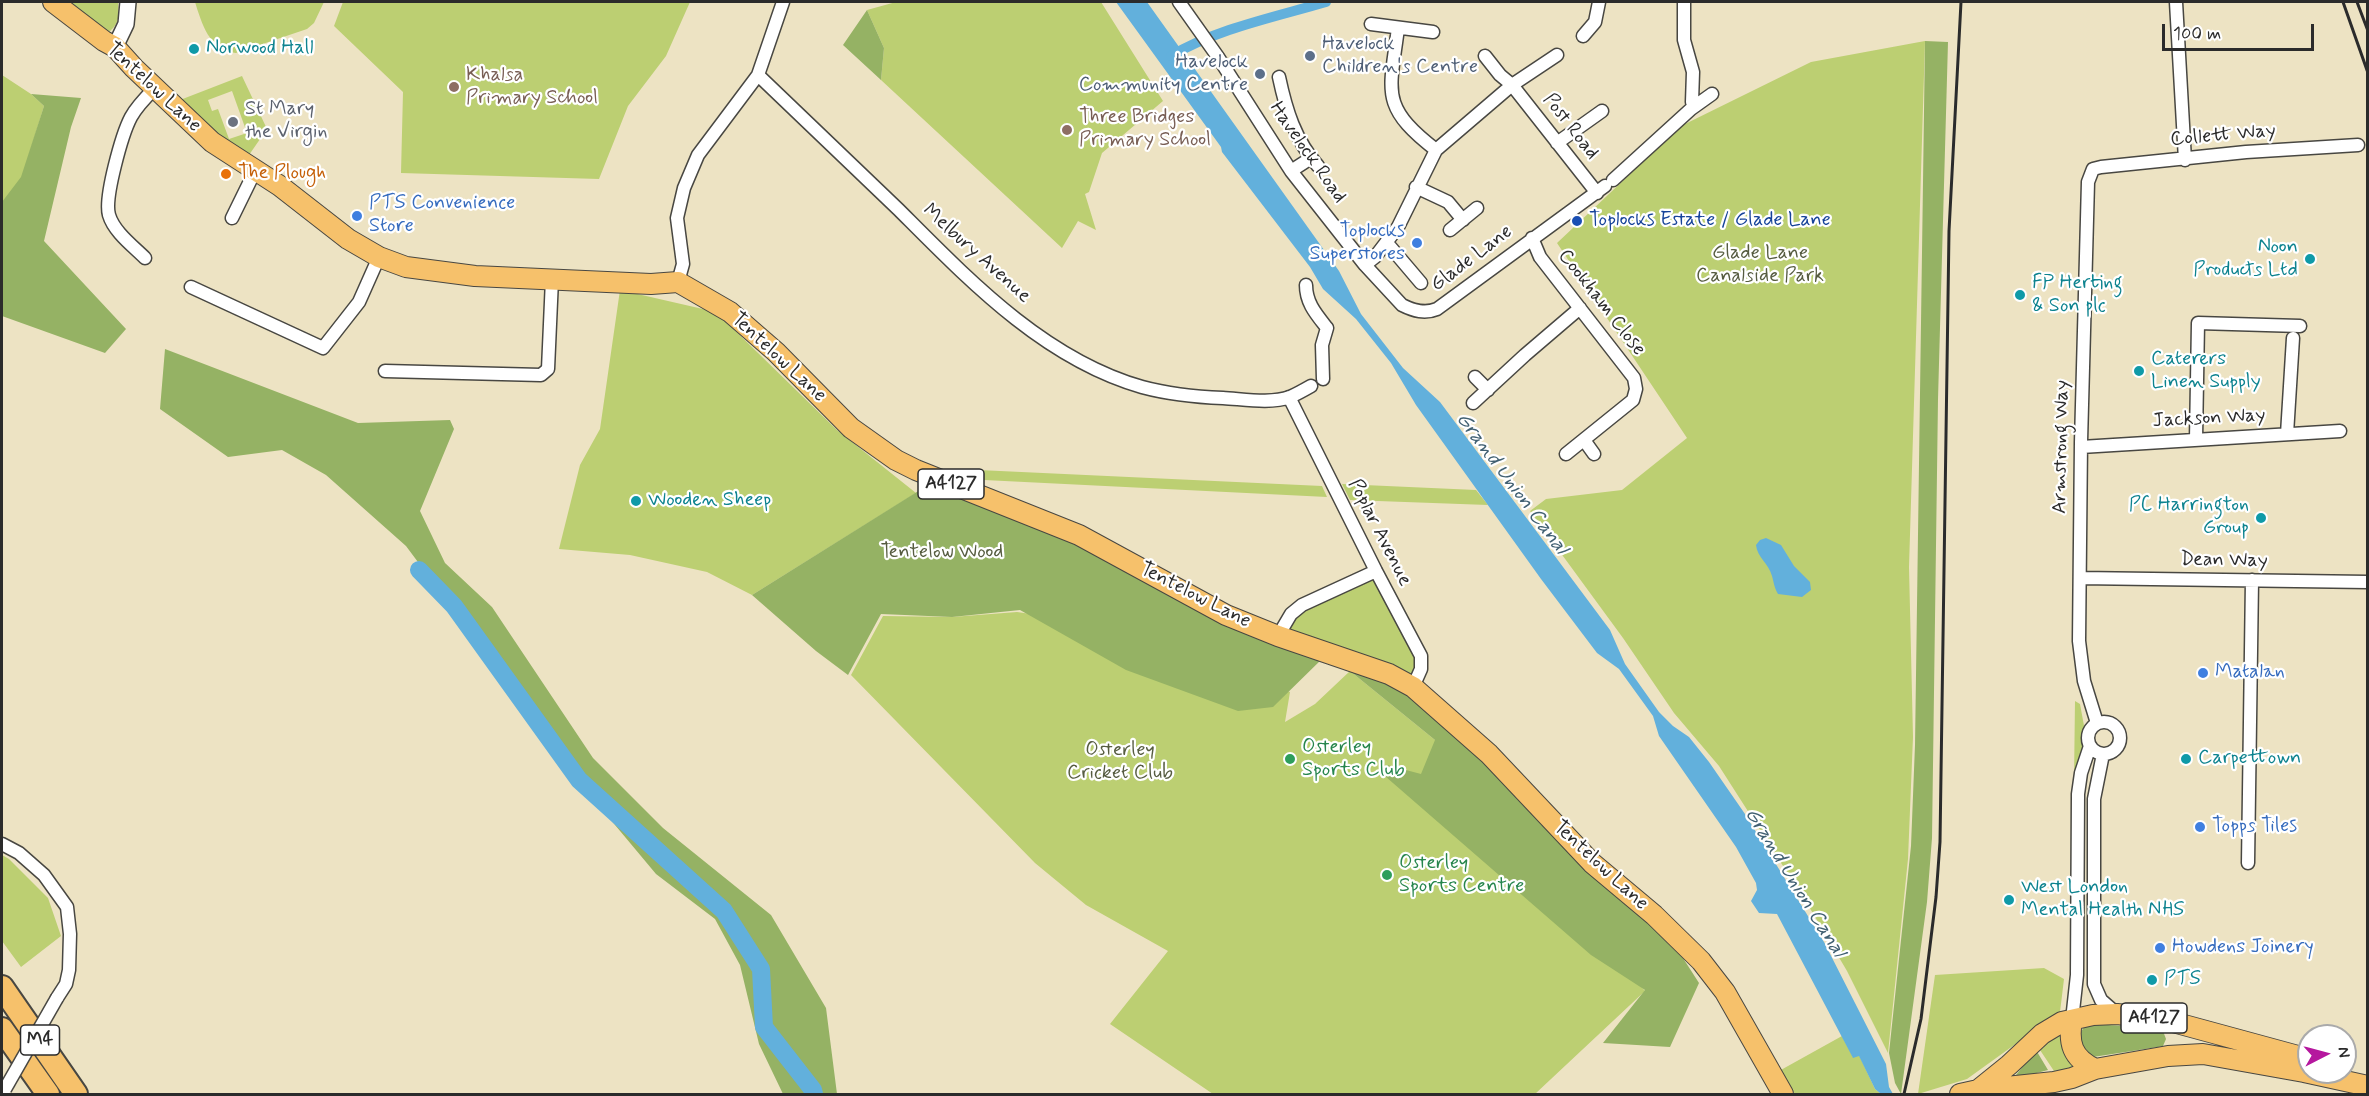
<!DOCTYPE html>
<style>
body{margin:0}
#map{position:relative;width:2369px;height:1096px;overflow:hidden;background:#ede3c3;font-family:Mynerve,sans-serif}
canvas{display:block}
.frame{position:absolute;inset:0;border:3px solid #2b2b2b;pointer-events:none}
.north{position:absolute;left:2297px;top:1024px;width:60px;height:60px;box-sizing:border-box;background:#fff;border:2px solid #aaa;border-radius:50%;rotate:84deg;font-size:16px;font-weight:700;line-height:24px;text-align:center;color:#2b2b2b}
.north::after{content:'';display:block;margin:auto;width:21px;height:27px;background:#b5179e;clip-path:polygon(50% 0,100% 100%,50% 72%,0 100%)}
.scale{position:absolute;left:2162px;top:24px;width:152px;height:27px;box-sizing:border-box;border:3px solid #2b2b2b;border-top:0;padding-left:8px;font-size:18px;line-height:21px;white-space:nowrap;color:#2b2b2b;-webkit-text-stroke:4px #fff;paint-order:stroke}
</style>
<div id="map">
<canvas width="2369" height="1096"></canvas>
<div class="frame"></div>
<div class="north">N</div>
<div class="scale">100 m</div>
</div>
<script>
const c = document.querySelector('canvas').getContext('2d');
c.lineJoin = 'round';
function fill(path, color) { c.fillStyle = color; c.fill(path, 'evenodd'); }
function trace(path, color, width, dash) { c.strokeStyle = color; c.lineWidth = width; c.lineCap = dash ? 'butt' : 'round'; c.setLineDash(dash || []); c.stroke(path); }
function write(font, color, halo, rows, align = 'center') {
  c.font = font + ' Mynerve,sans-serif'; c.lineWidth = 4.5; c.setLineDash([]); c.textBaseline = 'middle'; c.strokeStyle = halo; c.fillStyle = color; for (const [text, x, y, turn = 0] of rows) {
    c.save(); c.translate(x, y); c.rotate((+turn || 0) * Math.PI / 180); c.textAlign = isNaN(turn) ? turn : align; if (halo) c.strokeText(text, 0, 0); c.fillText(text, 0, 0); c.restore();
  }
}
fill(new Path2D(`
 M 64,2 L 118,2 C 119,16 120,23 108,33 Z
 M 195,2 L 324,2 L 314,23 L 307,29 L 236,53 C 209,50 202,24 195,2 Z
 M 343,2 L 690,2 L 666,56 L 628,106 L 599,179 L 401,173 L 403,92 L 334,26 Z
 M 896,2 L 1101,2 L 1163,101 L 1102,153 L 1089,192 L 1085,194 L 1096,230 L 1078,221 L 1062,248 L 881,80 L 884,48 L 867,10 Z
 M 1925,41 L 1909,567 L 1913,737 L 1908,859 L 1888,1053 L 1847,971 L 1808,905 L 1719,766 L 1674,713 L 1623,638 L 1530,511 L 1546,499 L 1622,490 L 1687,438 L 1557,243 L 1681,126 L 1811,62 Z
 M 2,75 L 31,94 L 44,106 L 2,242 Z
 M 242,76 L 267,129 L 249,155 L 204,125 L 180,100 ZM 232,91 L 247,133 L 229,139 L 218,109 L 212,111 L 208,100 Z
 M 620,290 L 716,312 L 837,430 L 916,493 L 752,595 L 707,572 L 630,555 L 559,549 L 580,465 L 600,429 Z
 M 957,469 L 1322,486 L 1327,497 L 964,479 L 953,474 Z
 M 1342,484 L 1476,490 L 1488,505 L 1350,500 Z
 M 1376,571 L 1421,656 L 1413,687 L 1278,636 L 1291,614 Z
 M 1017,612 L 1136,629 L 1290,692 L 1285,722 L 1315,704 L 1350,671 L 1435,740 L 1645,991 L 1535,1094 L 1213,1094 L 1110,1024 L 1168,951 L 1086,905 L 1035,863 L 851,675 L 883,616 L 952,617 Z
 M 2075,701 L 2080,704 L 2087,742 L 2079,759 L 2074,780 Z
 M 2,855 L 9,859 L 48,898 L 61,936 L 21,967 L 2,941 Z
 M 2044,968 L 2064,979 L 2060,1012 L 1967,1079 L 1918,1094 L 1935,975 Z
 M 2064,1031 L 2078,1067 L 2054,1071 L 2040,1050 L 2044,1047 L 2042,1044 Z
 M 1842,1036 L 1853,1057 L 1859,1055 L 1875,1089 L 1881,1094 L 1795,1094 L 1779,1071 Z`), '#bccf72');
fill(new Path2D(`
 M 867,10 L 884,48 L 881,80 L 843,45 Z
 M 1925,41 L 1948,42 L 1938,399 L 1932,838 L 1927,902 L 1901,1094 L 1895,1083 L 1889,1053 L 1911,846 L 1915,745 Z
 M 31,94 L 81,98 L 71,127 L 44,241 L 126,329 L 105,353 L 2,316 L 2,202 L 21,177 L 44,106 Z
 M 165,349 L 358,423 L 450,420 L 454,429 L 420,511 L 445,563 L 492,607 L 593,758 L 663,828 L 771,915 L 826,1008 L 837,1094 L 783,1094 L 759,1044 L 740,965 L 715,919 L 656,874 L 605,813 L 406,546 L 326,475 L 282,450 L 228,457 L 160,409 Z
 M 936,480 L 1324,657 L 1273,707 L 1238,711 L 1126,670 L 1020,610 L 952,617 L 881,614 L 848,675 L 816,651 L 752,595 Z
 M 1361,667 L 1391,677 L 1479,754 L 1672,941 L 1699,983 L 1670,1047 L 1603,1043 L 1645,990 L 1591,955 L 1378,770 L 1387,765 L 1421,774 L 1435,740 L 1350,671 Z
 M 2092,1024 L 2158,1028 L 2163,1031 L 2166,1039 L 2163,1046 L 2158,1047 L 2093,1057 L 2084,1053 L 2079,1035 L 2084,1027 Z
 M 2036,1050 L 2048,1070 L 2018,1078 L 2016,1075 Z`), '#95b264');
fill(new Path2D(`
 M 1116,2 L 1147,2 L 1339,271 L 1361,314 L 1403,368 L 1440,402 L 1610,630 L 1625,664 L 1659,712 L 1673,726 L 1689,737 L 1709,762 L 1745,814 L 1824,942 L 1886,1064 L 1889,1087 L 1893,1094 L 1881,1094 L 1875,1089 L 1859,1056 L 1853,1058 L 1777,914 L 1759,913 L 1751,901 L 1757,890 L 1756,883 L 1736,847 L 1659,736 L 1653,716 L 1619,669 L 1597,653 L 1541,579 L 1416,405 L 1391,363 L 1356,319 L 1323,289 L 1310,267 L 1222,152 L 1221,147 Z
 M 1766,538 L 1781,545 L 1794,566 L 1810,582 L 1811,590 L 1802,597 L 1778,594 C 1774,587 1774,583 1772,576 C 1769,564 1757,557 1756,545 L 1760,540 Z`), '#62b0dc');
trace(new Path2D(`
 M 1171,56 C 1216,29 1275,17 1326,2`), '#62b0dc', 10);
trace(new Path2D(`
 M 419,570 L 454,606 L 579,780 L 724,911 L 761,969 L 764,1027 L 813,1090 L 814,1094`), '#62b0dc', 18);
const minor = new Path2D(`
 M 1179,2 L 1218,57 L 1291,171 L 1365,265 L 1402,305 C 1414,311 1425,314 1437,309 L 1605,186
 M 1684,2 L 1684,40 L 1693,72 L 1692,102 L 1695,106
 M 2176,2 L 2185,160
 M 1371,24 L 1433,32
 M 1398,28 C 1390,92 1379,106 1436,150
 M 1583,36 L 1595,22 L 1599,2
 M 1485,56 L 1500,75 L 1512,85 L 1597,193
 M 758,75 C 805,120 852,165 899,210 C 969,280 1044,359 1142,387 C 1168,394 1196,397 1223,398 C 1243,399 1271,404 1290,397 C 1297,394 1304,390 1311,386
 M 1279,77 C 1286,110 1295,140 1318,166
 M 1557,143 L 1602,111
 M 1291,171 L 1311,158
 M 1613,180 L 1691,109 L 1712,94
 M 1416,187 L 1448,202 L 1463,220
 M 232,218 L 256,169
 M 1450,230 L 1477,208
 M 1532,238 L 1540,257 L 1634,378 L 1636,389 L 1633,400 L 1566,454
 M 1387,243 L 1421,283
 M 145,258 C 133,246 114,232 109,215 C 104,198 122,134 131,117 C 137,106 146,97 155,88
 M 1365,265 L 1375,257 L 1398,227 L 1436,150 L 1512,85 L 1557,55
 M 678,282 L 683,264 L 677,218 L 684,188 L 698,155 L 758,75 L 783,2
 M 1306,285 C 1306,303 1316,314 1327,328 L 1322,345 L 1323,379
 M 191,287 L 323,348 L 359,302 L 379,257
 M 385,371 L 541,375 L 548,369 L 552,279
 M 1475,377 L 1488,390
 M 1289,397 L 1376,571 L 1421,656 L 1421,669 L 1413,687
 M 1473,403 L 1525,355 L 1580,308
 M 2287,434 L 2293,338
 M 2196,439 L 2198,323 L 2300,326
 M 1584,440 L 1594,454
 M 2081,447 L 2340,431
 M 2080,578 L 2368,582
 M 1278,636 L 1291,614 L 1302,605 L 1376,571
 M2088 738a16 16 0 1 1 32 0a16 16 0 1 1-32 0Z
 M 2097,723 L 2084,681 L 2079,641 L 2081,442 L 2088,182 L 2093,169 L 2101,167 L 2246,152 L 2358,145
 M 2103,754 L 2094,799 L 2094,984 L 2101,1000 L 2117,1014
 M 2,844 L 19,853 L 44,875 L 67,907 L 70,934 L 69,970 L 66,984 L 57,998
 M 2248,863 L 2252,580
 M 2072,1020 L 2077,975 L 2078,794 L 2081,773 L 2090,746`);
const tertiary = new Path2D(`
 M 115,47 L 126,24 L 128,2`);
const primary = new Path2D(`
 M 53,2 L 104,41 L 115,47 L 134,68 L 212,142 L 280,186 L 348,239 L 379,257 L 406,267 L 475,276 L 651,284 L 678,282 L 730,312 L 776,352 L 851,428 L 896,460 L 916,470 L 1079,535 L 1226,615 L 1278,636 L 1389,674 L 1413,687 L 1489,754 L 1592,863 L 1654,915 L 1701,961 L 1725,992 L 1783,1094
 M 2072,1020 C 2068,1043 2072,1058 2095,1069
 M 1978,1090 L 2009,1065 L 2042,1034 L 2062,1022 L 2093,1015 L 2117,1014 L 2162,1019 L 2309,1059
 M 1960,1094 L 1978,1090 L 2054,1082 L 2072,1078 L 2095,1069 L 2168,1056 L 2203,1054 L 2304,1072 L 2368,1086`);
const motorway = new Path2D(`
 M 2,987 L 76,1094
 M 2,1029 L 48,1094`);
trace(minor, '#484742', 15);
trace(tertiary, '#484742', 18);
trace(primary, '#484742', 22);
trace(motorway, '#484742', 26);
trace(minor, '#fff', 12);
trace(tertiary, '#fff', 15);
trace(primary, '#f6c16b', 20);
trace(motorway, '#f6c16b', 22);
trace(new Path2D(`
 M 2343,2 L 2368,73
 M 2357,2 L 2368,31
 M 1904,1094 L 1921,1019 L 1936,897 L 1940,842 L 1949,231 L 1961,2`), '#2b2b2b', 3);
const minorBridge = new Path2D(`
 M 5,1089 L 57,998`);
trace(minorBridge, '#484742', 15, []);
trace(minorBridge, '#fff', 12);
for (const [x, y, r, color] of [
 [194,49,6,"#0f9aa8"],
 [1310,56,6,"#5c6f8a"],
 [1260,74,6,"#5c6f8a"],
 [454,87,6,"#8d6e63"],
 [233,122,6,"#6b7280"],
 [1067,130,6,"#8d6e63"],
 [226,174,6,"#e8710a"],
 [357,216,6,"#3f7fe0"],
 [1577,221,6,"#1a4fb4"],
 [1417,243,6,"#3f7fe0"],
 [2310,259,6,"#0f9aa8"],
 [2020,295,6,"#0f9aa8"],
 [2139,371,6,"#0f9aa8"],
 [636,501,6,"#0f9aa8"],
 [2261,518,6,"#0f9aa8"],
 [2203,673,6,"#3f7fe0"],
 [1290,759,6,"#2e9e5b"],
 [2186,759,6,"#0f9aa8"],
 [2200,827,6,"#3f7fe0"],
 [1387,875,6,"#2e9e5b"],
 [2009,900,6,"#0f9aa8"],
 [2160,948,6,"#3f7fe0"],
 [2152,980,6,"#0f9aa8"]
]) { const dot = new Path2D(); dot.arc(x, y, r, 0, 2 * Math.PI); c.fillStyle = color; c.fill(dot); trace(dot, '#fff', 2); }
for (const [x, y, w] of [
 [951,484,66],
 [2154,1018,66],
 [40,1040,39]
]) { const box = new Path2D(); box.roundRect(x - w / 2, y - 15, w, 30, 4.5); c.fillStyle = '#fff'; c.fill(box); trace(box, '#2b2b2b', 1.5); }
write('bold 18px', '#2b2b2b', null, [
 ["A4127",951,484],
 ["A4127",2154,1018],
 ["M4",40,1040]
]);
write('20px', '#4e5e75', '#fff', [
 ["Havelock",1322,45],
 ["Children's Centre",1322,68],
 ["Havelock",1248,63,"right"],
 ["Community Centre",1248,86,"right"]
], 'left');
write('20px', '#0d838f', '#fff', [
 ["Norwood Hall",206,49],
 ["Noon",2298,248,"right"],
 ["Products Ltd",2298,271,"right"],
 ["FP Herting",2032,284],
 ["& Son plc",2032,307],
 ["Caterers",2151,360],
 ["Linen Supply",2151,383],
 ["Wooden Sheep",648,501],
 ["PC Harrington",2249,506,"right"],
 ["Group",2249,529,"right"],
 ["Carpettown",2198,759],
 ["West London",2021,888],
 ["Mental Health NHS",2021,911],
 ["PTS",2164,980]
], 'left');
write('20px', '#785e54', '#fff', [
 ["Khalsa",466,76],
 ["Primary School",466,99],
 ["Three Bridges",1079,118],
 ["Primary School",1079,141]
], 'left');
write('20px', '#2b2b2b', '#fff', [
 ["Tentelow Lane",153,88,43],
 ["Post Road",1570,127,52],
 ["Collett Way",2223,136,-5],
 ["Havelock Road",1307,153,55],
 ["Melbury Avenue",976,254,42],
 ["Glade Lane",1472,259,-37],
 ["Cookham Close",1601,303,52],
 ["Tentelow Lane",778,358,43],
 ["Jackson Way",2209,419,-3],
 ["Armstrong Way",2062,447,-89],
 ["Poplar Avenue",1379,533,63],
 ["Dean Way",2224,561,1],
 ["Tentelow Lane",1195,596,27],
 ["Tentelow Lane",1600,866,43]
]);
write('20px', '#5b616d', '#fff', [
 ["St Mary",245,110],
 ["the Virgin",245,133]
], 'left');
write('20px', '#c56008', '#fff', [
 ["The Plough",238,174]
], 'left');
write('20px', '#366cbe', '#fff', [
 ["PTS Convenience",369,204],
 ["Store",369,227],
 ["Toplocks",1405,232,"right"],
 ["Superstores",1405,255,"right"],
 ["Matalan",2215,673],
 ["Topps Tiles",2212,827],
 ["Howdens Joinery",2172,948]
], 'left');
write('20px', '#164399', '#fff', [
 ["Toplocks Estate / Glade Lane",1589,221]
], 'left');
write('20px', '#565c40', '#fff', [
 ["Glade Lane",1760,254],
 ["Canalside Park",1760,277],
 ["Tentelow Wood",942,553],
 ["Osterley",1120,751],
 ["Cricket Club",1120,774]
]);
write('20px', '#27864d', '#fff', [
 ["Osterley",1302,748],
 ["Sports Club",1302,771],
 ["Osterley",1399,864],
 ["Sports Centre",1399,887]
], 'left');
write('italic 21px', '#416072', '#fff', [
 ["Grand Union Canal",1511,484,53],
 ["Grand Union Canal",1794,883,58]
]);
</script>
